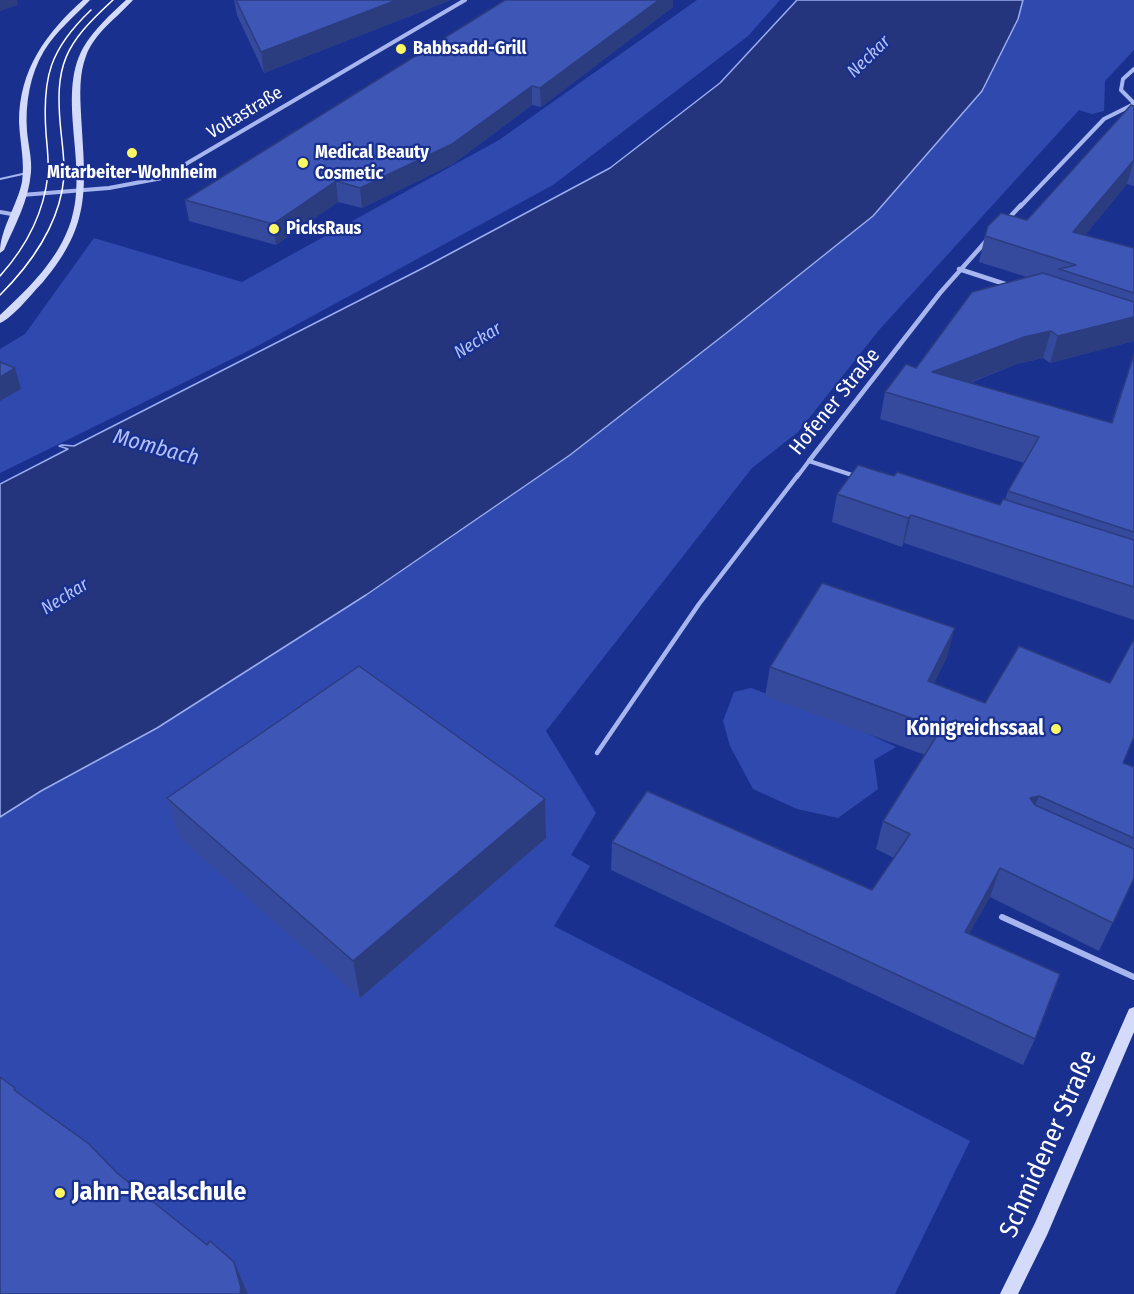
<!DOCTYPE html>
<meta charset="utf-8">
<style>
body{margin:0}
canvas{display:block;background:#19308f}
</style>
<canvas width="1134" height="1294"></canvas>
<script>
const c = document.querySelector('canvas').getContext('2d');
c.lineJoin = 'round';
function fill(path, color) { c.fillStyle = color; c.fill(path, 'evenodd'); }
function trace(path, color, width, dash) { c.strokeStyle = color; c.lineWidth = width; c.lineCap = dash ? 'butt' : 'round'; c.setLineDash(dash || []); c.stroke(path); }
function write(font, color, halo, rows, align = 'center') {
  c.font = font + ' "Fira Sans Condensed",sans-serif'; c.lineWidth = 4.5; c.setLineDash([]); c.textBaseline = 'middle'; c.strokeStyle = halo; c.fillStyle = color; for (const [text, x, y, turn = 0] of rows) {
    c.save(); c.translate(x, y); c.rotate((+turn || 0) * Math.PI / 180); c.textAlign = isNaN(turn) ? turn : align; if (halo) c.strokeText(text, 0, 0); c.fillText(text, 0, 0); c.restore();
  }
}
fill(new Path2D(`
 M 697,0 L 780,0 L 748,36 L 553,185 L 250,350 L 0,473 L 0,349 L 25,334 L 94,238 L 242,282 L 499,140 Z
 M 1023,0 L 1134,0 L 1134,50 L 1105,81 L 1104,111 L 1092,114 L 1079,110 L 879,330 L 798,432 L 752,468 L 546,731 L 596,813 L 571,855 L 590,866 L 554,926 L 970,1141 L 895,1294 L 247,1294 L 0,1087 L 0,817 L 41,791 L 157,728 L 366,595 L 570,455 L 729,331 L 982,91 L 1018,19 Z
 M 751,688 L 845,723 L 896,747 L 874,760 L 878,789 L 838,818 L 797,809 L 753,789 L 730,746 L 723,721 L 734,692 Z`), '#3049af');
const water = new Path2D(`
 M 797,0 L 1023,0 L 1018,19 L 982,91 L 873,216 L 729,331 L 570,455 L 366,595 L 157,728 L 41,791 L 0,817 L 0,484 L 68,449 L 59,446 L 62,445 L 74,446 L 425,267 L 610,168 L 720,83 Z`);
fill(water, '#24347d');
trace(water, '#9aadf1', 1.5);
trace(new Path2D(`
 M 0,179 L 27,173`), '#a7b6ef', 2);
trace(new Path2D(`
 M 0,212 L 17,215
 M 797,477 L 809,461 L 855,476`), '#a7b6ef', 4);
trace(new Path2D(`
 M 852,475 L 855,476
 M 597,753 L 699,604 L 798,475`), '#a7b6ef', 4.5);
trace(new Path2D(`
 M 1002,917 L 1134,977`), '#a7b6ef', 6);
trace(new Path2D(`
 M 1134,69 L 1123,79 L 1121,90 L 1134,103
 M 22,195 L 109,188 L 162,178 L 465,0
 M 1020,207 L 1104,119 L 1134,104`), '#a7b6ef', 4);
trace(new Path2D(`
 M 1007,220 L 1021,205
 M 959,269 L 1011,286
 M 809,461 L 940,293 L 987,240`), '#a7b6ef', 4.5);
fill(new Path2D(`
 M 83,0 L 90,0 C 74,17 56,31 44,51 C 30,74 25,104 27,131 C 28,144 32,158 31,172 C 29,200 15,225 4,250 L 0,253 C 0,229 17,206 22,182 C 25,162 20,143 19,122 C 19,70 46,33 83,0 Z
 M 126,0 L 133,0 C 117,18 95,32 86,56 C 79,74 80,95 81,114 C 85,186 93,223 43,282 C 32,293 14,317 0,323 L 0,315 C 29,288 59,259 71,221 C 89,166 56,97 83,48 C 94,29 111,14 126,0 Z
 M 1134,1007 L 1134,1032 L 1047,1235 L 1018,1294 L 1000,1294 L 1035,1223 L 1129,1009 Z`), '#d4dbfa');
trace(new Path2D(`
 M 0,276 C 26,247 44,213 48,174 C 49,160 47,147 46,133 C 42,77 50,49 91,10
 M 0,295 C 29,266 54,232 62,191 C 66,171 63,151 61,132 C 54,64 64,45 113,0`), '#fff', 1.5);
fill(new Path2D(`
 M 234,0 L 451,0 L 264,73 L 237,15 Z
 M 505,0 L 673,0 L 673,7 L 541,107 L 532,105 L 453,164 L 362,208 L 338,202 L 276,245 L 189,221 L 185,200 Z
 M 1134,106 L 1134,186 L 1127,184 L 1085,235 L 1134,248 L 1134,341 L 1050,363 L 1043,358 L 1017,364 L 970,383 L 1111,423 L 1134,353 L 1134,620 L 904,543 L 902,547 L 832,522 L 837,494 L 894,476 L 1000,505 L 1005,500 L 1008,491 L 1024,463 L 880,419 L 885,392 L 916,368 L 1027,277 L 979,262 L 985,236 L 1027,220 Z
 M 947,657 L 934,683 L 985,703 L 1110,683 L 1123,763 L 1134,767 L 1134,878 L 1099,951 L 990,897 L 969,933 L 1035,1039 L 1023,1065 L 611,870 L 612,842 L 872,890 L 894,858 L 876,849 L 883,821 L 925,755 L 765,696 L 770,667 Z
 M 167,798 L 546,838 L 360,998 L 179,837 Z`), '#354a9d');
fill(new Path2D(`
 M 0,0 L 17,0 L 18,5 L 0,11 Z
 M 397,0 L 451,0 L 264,73 L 261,52 Z
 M 659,0 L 673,0 L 673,7 L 541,107 L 540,88 Z
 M 532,86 L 532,105 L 453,164 L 362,208 L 360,188 Z
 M 1134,160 L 1127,184 L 1066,258 L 1073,232 Z
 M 336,181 L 338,202 L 276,245 L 273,224 Z
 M 1134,317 L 1134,341 L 1050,363 L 1058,336 Z
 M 1051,331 L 1043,358 L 1017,364 L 926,399 L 932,372 L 1024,337 Z
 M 15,368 L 21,389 L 0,401 L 0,377 Z
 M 911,515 L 904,543 L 902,547 L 908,518 Z
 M 955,628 L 947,657 L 920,710 L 928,681 Z
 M 1039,796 L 1028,824 L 1030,798 Z
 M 545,799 L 546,838 L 360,998 L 353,961 Z
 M 1000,868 L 990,897 L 955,959 L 965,932 Z
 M 234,1262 L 248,1294 L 240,1294 Z`), '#2b3c7f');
const building = new Path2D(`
 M 236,0 L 397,0 L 261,52 Z
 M 505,0 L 659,0 L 540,88 L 532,86 L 452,144 L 360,188 L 336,181 L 273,224 L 185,200 Z
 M 1131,105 L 1134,106 L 1134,160 L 1073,232 L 1134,248 L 1134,293 L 1059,269 L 1076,265 L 985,236 L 988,226 L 1001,213 L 1027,220 Z
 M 1043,273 L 1134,302 L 1134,317 L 1058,336 L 1051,331 L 1024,337 L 932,372 L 1112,423 L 1134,354 L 1134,532 L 1008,491 L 1039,437 L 885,392 L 906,364 L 916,368 L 972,292 Z
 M 0,362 L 15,368 L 0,377 Z
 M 858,465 L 894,476 L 897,472 L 1000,505 L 1003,499 L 1134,540 L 1134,587 L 911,515 L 908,518 L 837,494 Z
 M 822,583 L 955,628 L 928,681 L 985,703 L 1019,646 L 1110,683 L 1134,639 L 1134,737 L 1123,763 L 1134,767 L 1134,838 L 1039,796 L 1030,798 L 1035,805 L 1134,849 L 1134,878 L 1113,923 L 1000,868 L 965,932 L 1060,974 L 1035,1039 L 612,842 L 647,791 L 872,890 L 910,834 L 883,821 L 941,729 L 770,667 Z
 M 359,666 L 545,799 L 353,961 L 167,798 Z
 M 0,1077 L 15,1088 L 14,1090 L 89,1144 L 117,1173 L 207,1245 L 210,1241 L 234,1262 L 241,1288 L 240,1294 L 0,1294 Z`);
fill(building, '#3e56b6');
trace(building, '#2b3c7f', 1.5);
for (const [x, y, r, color] of [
 [401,49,6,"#fff865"],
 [132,153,6,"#fff865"],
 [303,163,6,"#fff865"],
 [274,229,6,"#fff865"],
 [1056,729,6,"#fff865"],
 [60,1193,6,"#fff865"]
]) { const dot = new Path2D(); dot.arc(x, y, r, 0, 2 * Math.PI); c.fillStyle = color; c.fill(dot); trace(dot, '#19308f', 2); }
write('bold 18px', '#fff', '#19308f', [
 ["Babbsadd-Grill",413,49],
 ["Medical Beauty",315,153],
 ["Cosmetic",315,174],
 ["Mitarbeiter-Wohnheim",132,173,"center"],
 ["PicksRaus",286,229]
], 'left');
write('italic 18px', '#b3c1f6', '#19308f', [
 ["Neckar",869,57,-44],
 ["Neckar",478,341,-32],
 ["Neckar",65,597,-32]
]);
write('18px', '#fff', '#19308f', [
 ["Voltastraße",245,113,-31]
]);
write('21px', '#fff', '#19308f', [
 ["Hofener Straße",835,402,-51]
]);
write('bold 21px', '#fff', '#19308f', [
 ["Königreichssaal",1044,729]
], 'right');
write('italic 22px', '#b3c1f6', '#19308f', [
 ["Mombach",156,448,15]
]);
write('26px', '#fff', '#19308f', [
 ["Schmidener Straße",1049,1144,-66]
]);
write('bold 26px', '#fff', '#19308f', [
 ["Jahn-Realschule",72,1193]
], 'left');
</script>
